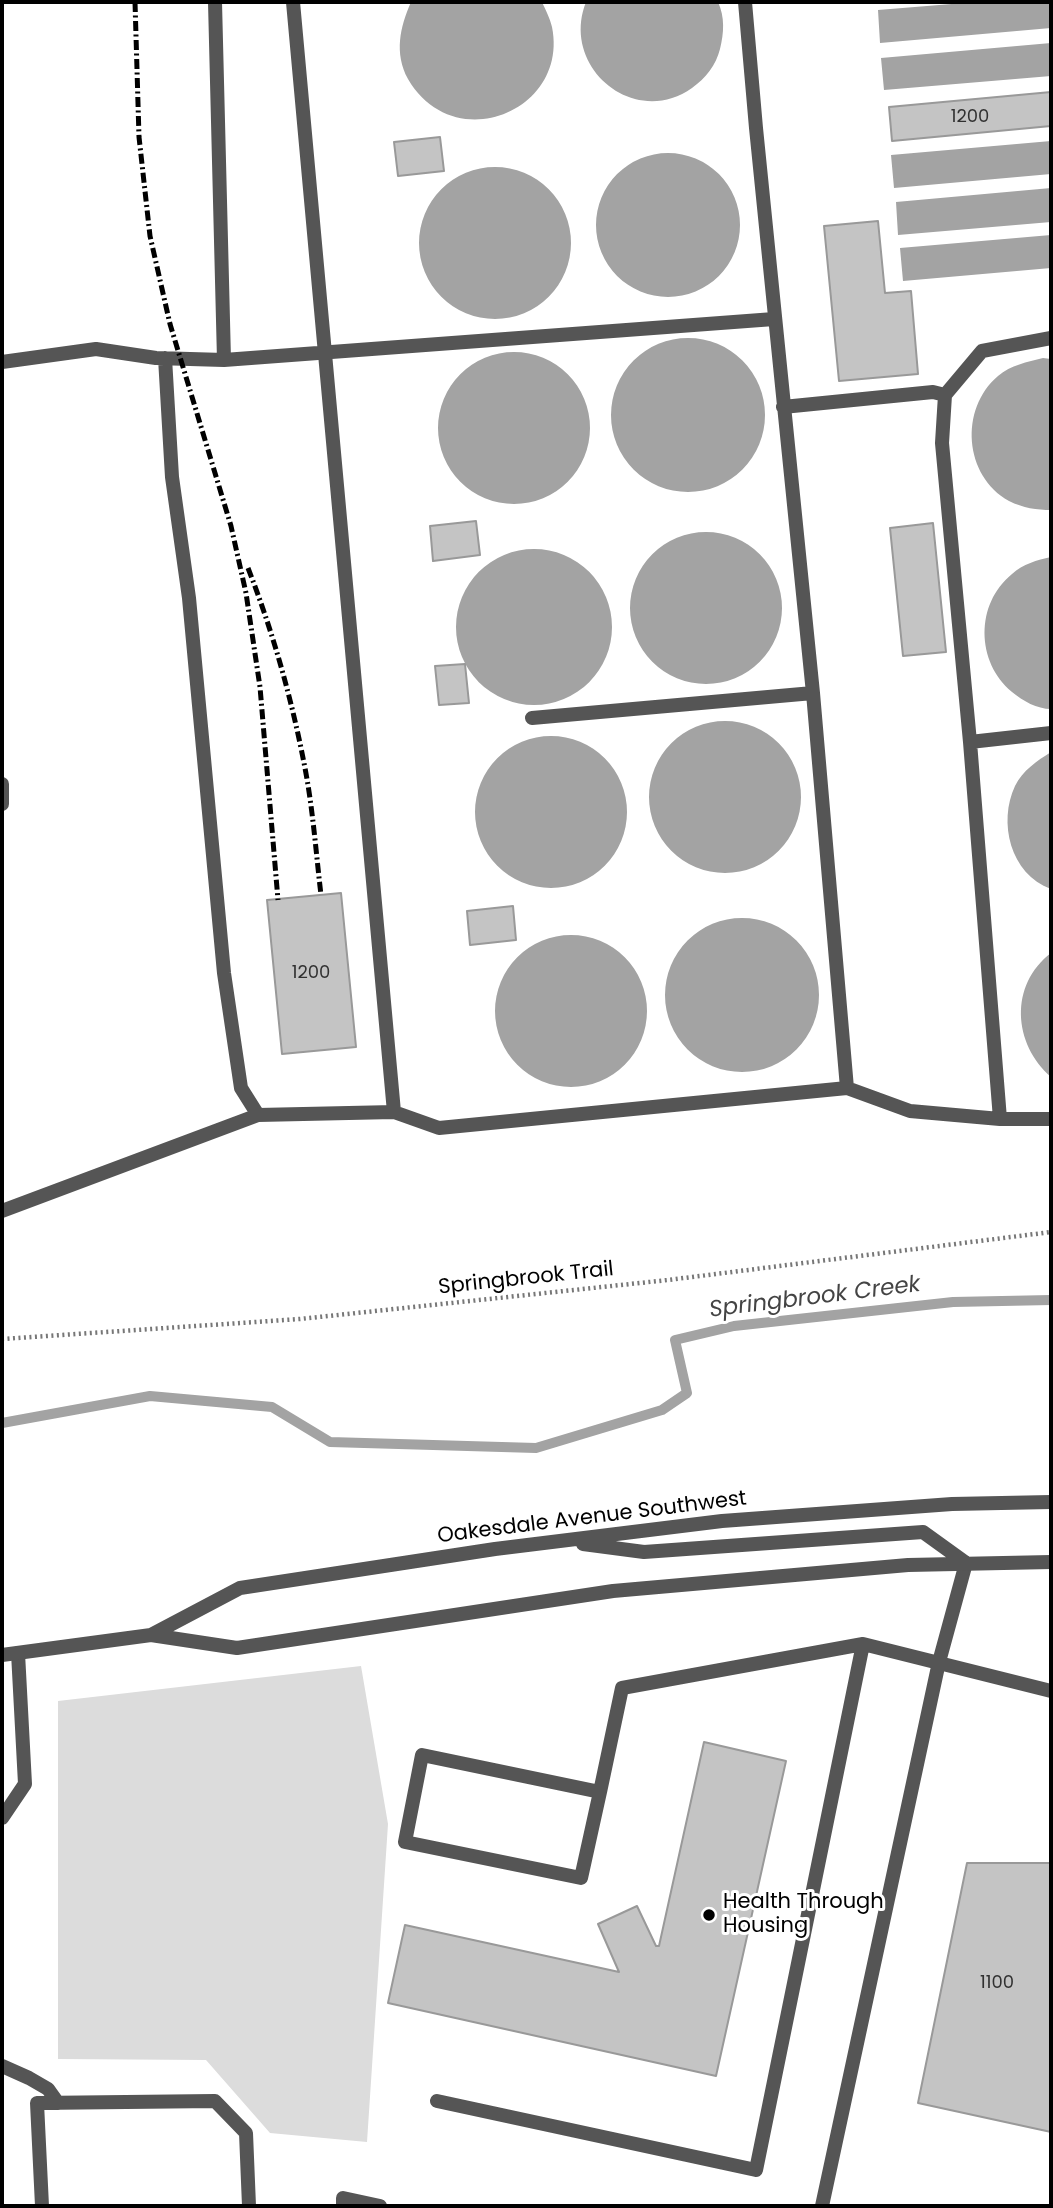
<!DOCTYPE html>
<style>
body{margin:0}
#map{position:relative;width:1053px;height:2208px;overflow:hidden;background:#fff;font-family:Poppins,sans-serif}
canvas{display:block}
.frame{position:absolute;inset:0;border:4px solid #000;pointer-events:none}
</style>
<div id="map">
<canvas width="1053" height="2208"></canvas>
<div class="frame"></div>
</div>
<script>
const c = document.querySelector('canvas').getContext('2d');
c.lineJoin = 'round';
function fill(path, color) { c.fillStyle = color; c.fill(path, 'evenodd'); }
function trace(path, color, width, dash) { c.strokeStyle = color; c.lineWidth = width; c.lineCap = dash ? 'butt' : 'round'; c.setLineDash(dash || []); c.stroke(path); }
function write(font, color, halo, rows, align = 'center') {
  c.font = font + ' Poppins,sans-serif'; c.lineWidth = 6; c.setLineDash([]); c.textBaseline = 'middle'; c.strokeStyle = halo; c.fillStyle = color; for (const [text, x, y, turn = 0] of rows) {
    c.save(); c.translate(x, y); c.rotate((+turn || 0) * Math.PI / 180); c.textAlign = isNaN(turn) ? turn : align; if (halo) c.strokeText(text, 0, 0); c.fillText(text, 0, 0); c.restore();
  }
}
fill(new Path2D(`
 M 361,1666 L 388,1824 L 367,2142 L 270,2133 L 206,2060 L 58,2059 L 58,1701 Z`), '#dcdcdc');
fill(new Path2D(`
 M 411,2 L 542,2 C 545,9 550,18 552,27 C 569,111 454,158 408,79 C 394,53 400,27 411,2 Z
 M 586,2 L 718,2 C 725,17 724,33 720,49 C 716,65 706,78 692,88 C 634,129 560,67 586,2 Z
 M 976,2 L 1051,2 L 1051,28 L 880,43 L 878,10 Z
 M 1051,43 L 1051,76 L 884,90 L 881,58 Z
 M 1051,141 L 1051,174 L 894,188 L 891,155 Z
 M596 225a72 72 0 1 1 144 0a72 72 0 1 1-144 0Z
 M419 243a76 76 0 1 1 152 0a76 76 0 1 1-152 0Z
 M 1051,188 L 1051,222 L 898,235 L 896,202 Z
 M 1051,235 L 1051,268 L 903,281 L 900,248 Z
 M611 415a77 77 0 1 1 154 0a77 77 0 1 1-154 0Z
 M438 428a76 76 0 1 1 152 0a76 76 0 1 1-152 0Z
 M 1043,358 L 1051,359 L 1051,510 C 1037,510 1023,508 1009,501 C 964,476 959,409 998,376 C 1011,365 1027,362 1043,358 Z
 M630 608a76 76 0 1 1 152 0a76 76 0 1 1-152 0Z
 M456 627a78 78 0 1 1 156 0a78 78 0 1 1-156 0Z
 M 1051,557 L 1051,709 C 1037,709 1023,701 1012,692 C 976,662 975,604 1012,574 C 1023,564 1037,560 1051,557 Z
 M649 797a76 76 0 1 1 152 0a76 76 0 1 1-152 0Z
 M475 812a76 76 0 1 1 152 0a76 76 0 1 1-152 0Z
 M 1051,752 L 1051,889 C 1010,874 998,822 1015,786 C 1023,770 1037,761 1051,752 Z
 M665 995a77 77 0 1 1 154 0a77 77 0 1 1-154 0Z
 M495 1011a76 76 0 1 1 152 0a76 76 0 1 1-152 0Z
 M 1051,953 L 1051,1077 C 1013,1044 1009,985 1051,953 Z`), '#a3a3a3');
trace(new Path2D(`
 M 2,1423 L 150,1396 L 272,1407 L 330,1442 L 536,1448 L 662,1410 L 687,1393 L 675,1340 L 734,1326 L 953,1302 L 1051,1300`), '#a3a3a3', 10);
const building = new Path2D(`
 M 1051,92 L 1051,126 L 892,141 L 889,107 Z
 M 440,137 L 444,171 L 398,176 L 394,142 Z
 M 878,221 L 885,293 L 911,291 L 918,374 L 839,381 L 824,226 Z
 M 476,521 L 480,555 L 433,561 L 430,526 Z
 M 933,523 L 946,652 L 903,656 L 890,528 Z
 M 465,664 L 469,703 L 439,705 L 435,666 Z
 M 341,893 L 356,1047 L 282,1054 L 267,900 Z
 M 513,906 L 516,940 L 470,945 L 467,911 Z
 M 704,1742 L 786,1761 L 716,2076 L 388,2003 L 405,1925 L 619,1972 L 598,1924 L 637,1906 L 656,1946 L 659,1946 Z
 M 967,1863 L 1051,1863 L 1051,2132 L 918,2103 Z`);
fill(building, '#c4c4c4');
trace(building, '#999', 2);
trace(new Path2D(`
 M 2,1339 L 300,1319 L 668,1280 L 1051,1232`), '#777', 4.5, [2, 3.5]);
trace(new Path2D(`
 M 215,2 L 224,360
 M 293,2 L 394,1112
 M 745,2 L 756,128 L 813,693 L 847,1088
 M 165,358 L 172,477 L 189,598 L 224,973 L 241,1088 L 258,1115
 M 2,362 L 96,349 L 156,358 L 224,360 L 774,319
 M 783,407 L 933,392 L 945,395
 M 532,718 L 813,693
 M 970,742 L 1051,733
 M 2,784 L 2,804
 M 1000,1119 L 970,742 L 942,443 L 945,395 L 982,351 L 1051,338
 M 2,1211 L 258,1115 L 394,1112 L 439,1128 L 847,1088 L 910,1111 L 1000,1119 L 1051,1119
 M 600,1792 L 581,1878 L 405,1842 L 422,1755 L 600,1792 L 622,1688 L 863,1644 L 1051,1691
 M 2,1818 L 25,1784 L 18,1653
 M 2,2066 L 29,2078 L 48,2089 L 58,2103
 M 437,2101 L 756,2170 L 863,1644
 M 42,2206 L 37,2103 L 215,2101 L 246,2133 L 249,2206
 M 343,2206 L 343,2198 L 380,2206
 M 822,2206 L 939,1662 L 966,1563`), '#555', 14);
trace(new Path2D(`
 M 583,1544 L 644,1552 L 923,1532 L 966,1563
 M 151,1635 L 240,1588 L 495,1549 L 722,1521 L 952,1504 L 1051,1502
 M 2,1655 L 151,1635 L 237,1648 L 613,1591 L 908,1565 L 1051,1562`), '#555', 14);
trace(new Path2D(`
 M 135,2 L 139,137 L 150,236 L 170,324 L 231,526 L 246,593 L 260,687 L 278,900
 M 248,568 C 273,632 292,700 305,768 C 313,810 316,853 321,895`), '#000', 5, [10, 3.5, 2, 3.5]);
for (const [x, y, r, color] of [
 [709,1915,7,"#000"]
]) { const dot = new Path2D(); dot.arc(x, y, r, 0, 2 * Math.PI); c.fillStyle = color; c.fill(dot); trace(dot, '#fff', 2.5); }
write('18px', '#313131', null, [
 ["1200",970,117],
 ["1200",311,973],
 ["1100",997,1983]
]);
write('21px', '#000', '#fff', [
 ["Springbrook Trail",526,1279,-6],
 ["Oakesdale Avenue Southwest",592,1518,-7]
]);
write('21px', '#000', '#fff', [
 ["Health Through",723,1903],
 ["Housing",723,1927]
], 'left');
write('italic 23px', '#444', '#fff', [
 ["Springbrook Creek",815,1298,-7]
]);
</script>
